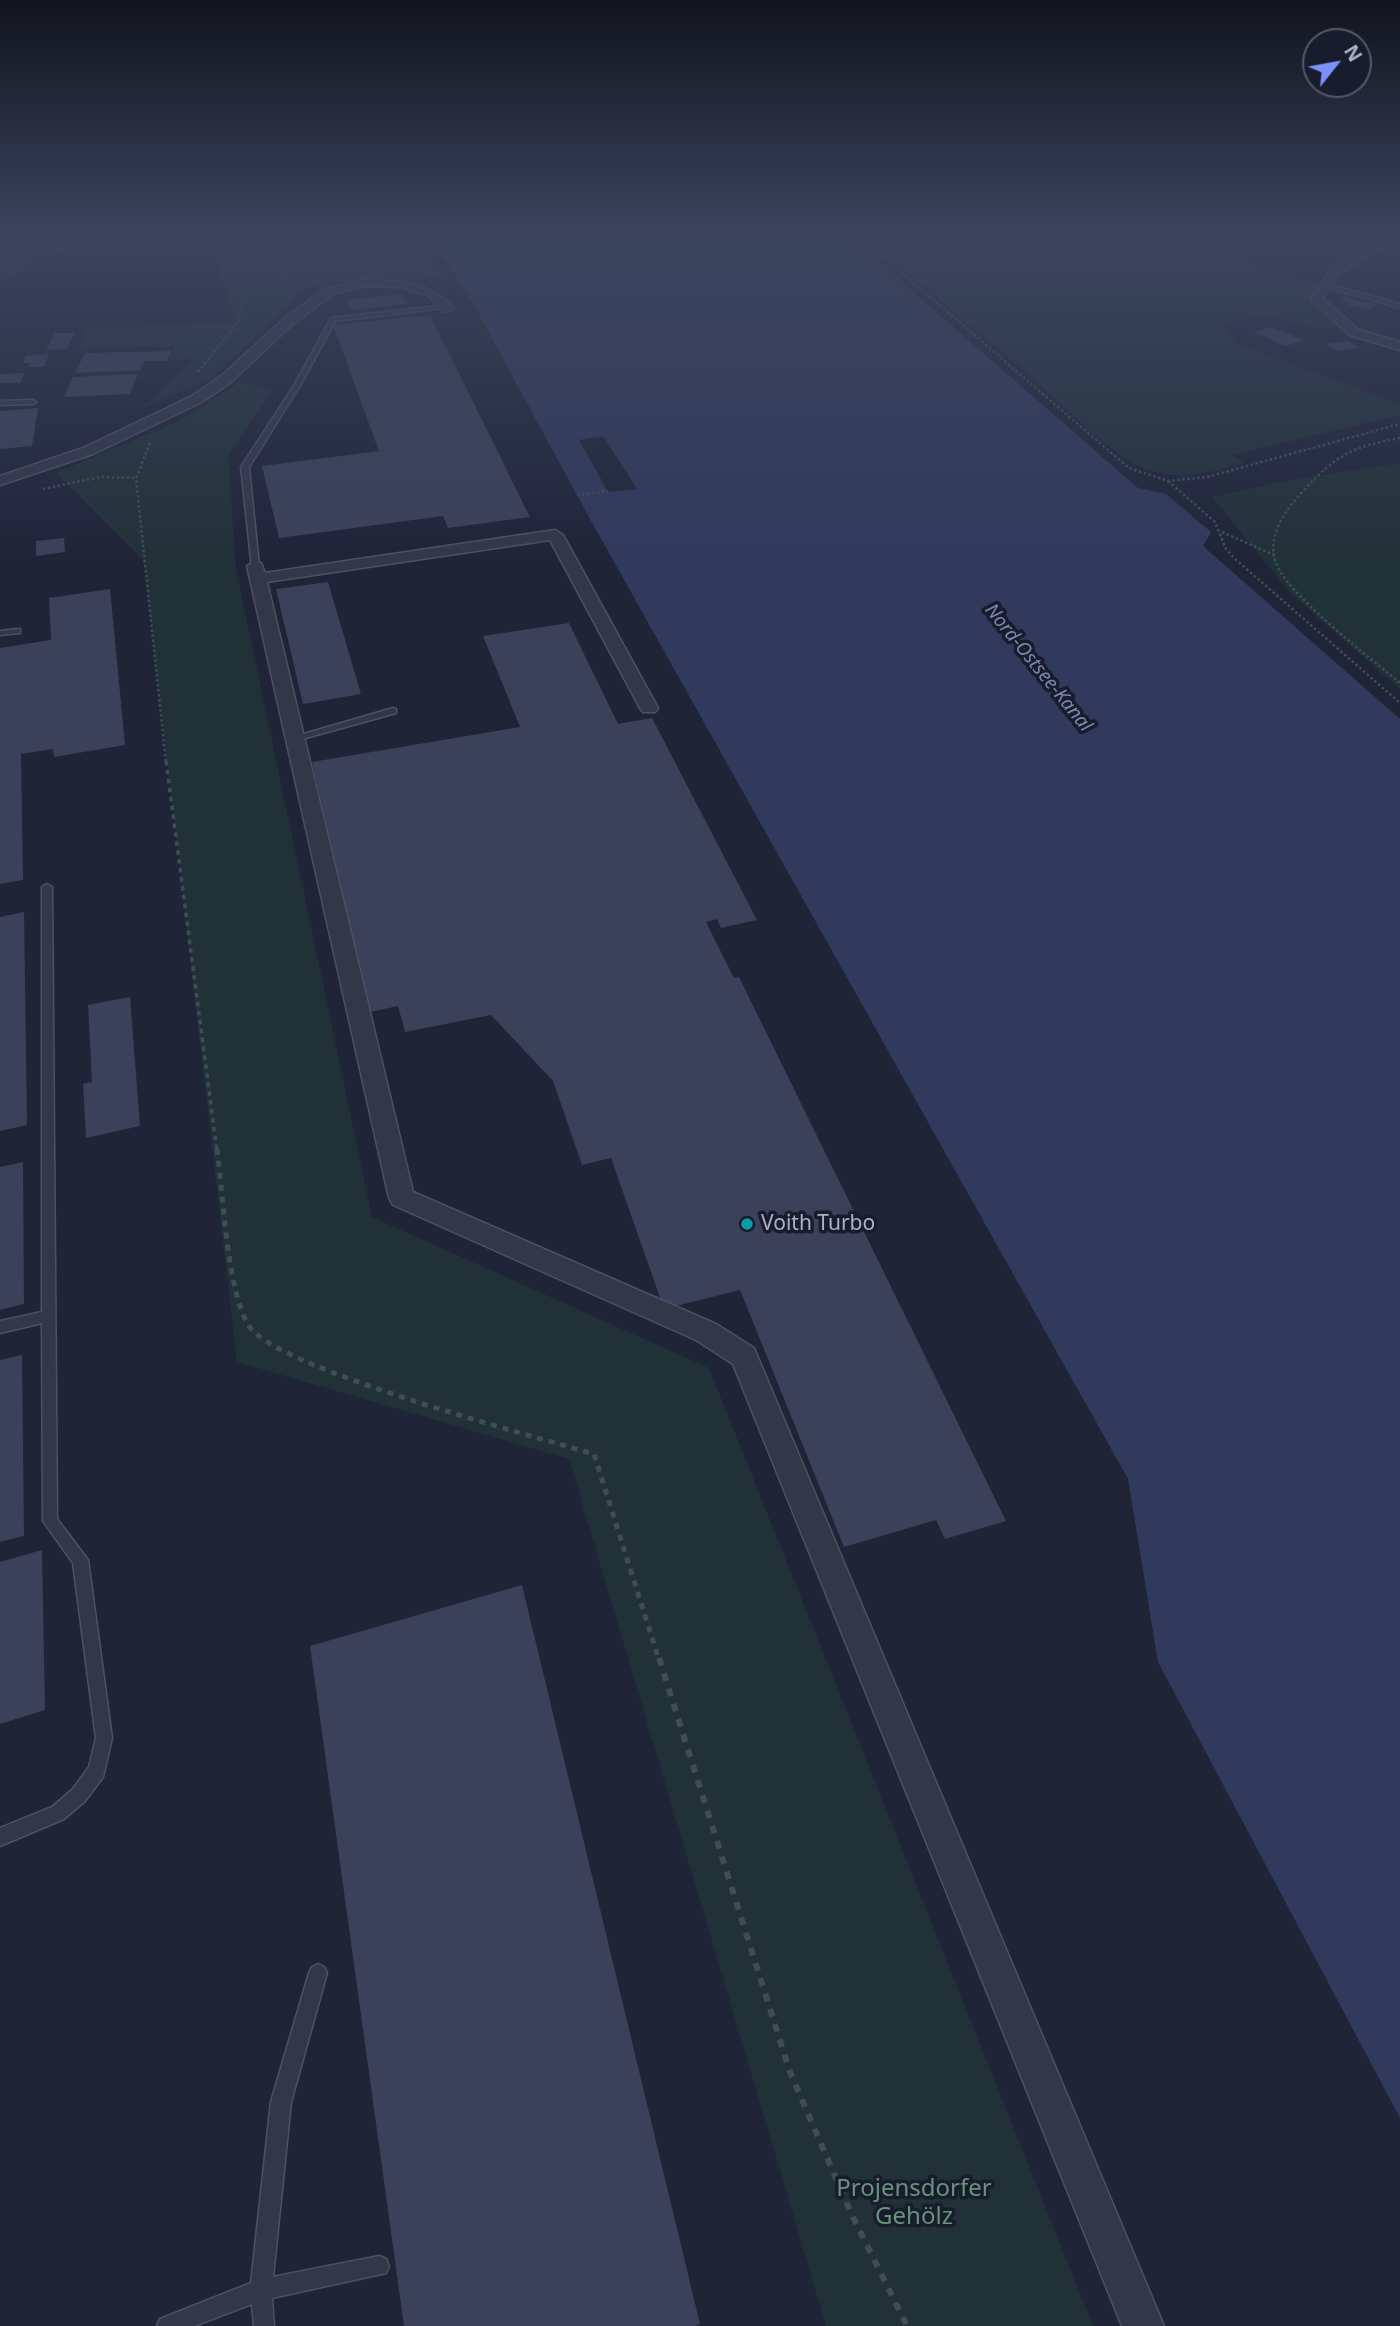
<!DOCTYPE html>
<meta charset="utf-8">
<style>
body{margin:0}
#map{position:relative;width:1400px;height:2326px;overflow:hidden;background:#1f2437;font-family:"Noto Sans",sans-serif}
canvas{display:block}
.north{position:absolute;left:1302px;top:28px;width:70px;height:70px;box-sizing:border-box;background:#181c2c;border:2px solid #545869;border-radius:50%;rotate:59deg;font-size:19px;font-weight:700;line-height:28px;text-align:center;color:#adb1c5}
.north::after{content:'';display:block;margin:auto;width:24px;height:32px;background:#7d91fa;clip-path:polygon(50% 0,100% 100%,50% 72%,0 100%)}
</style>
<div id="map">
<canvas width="1400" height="2326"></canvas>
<div class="north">N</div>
</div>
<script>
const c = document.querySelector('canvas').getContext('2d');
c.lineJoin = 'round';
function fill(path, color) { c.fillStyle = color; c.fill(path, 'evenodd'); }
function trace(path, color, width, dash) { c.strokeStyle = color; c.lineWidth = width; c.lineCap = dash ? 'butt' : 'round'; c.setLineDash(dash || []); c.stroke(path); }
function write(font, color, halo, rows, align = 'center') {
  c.font = font + ' "Noto Sans",sans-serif'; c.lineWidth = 7; c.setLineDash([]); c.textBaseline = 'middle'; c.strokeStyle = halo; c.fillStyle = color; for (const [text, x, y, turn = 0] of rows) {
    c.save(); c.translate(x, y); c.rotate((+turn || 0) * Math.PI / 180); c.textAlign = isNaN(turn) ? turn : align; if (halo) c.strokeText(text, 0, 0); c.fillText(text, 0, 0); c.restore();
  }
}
fill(new Path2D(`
 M 0,240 L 30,240 L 29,270 L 0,280 Z
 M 209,240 L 414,240 L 440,276 L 411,281 L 369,278 L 304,288 L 213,378 L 142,408 L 194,359 L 171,360 L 175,346 L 77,349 L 89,327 L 236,323 Z
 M 866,240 L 1185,240 L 1318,285 L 1311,299 L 1341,327 L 1314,328 L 1269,315 L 1220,323 L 1237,343 L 1247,348 L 1400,404 L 1400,415 L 1232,455 L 1245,462 C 1211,473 1176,482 1141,467 C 1110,454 1065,407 1038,383 C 982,333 925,286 866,240 Z
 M 241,382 L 273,390 L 228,454 L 236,569 L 372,1217 L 709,1368 L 1093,2326 L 826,2326 L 569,1459 L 237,1362 L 144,561 L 56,473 L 177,422 Z
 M 1400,463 L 1400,689 L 1291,594 L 1212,497 L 1288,480 Z`), '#213138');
fill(new Path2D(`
 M 433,240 L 853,240 L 1138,488 L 1166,494 L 1211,532 L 1203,546 L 1400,719 L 1400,2118 L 1158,1662 L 1128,1479 L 590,519 L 476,309 Z`), '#31395d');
fill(new Path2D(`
 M 603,436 L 637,489 L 608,492 L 579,440 Z`), '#1f2437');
fill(new Path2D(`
 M 90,240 L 91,247 L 52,251 L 50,242 Z
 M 402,294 L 407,304 L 351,310 L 347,300 Z
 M 1344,297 L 1376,304 L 1369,310 L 1348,305 L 1351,302 L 1341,300 Z
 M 430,315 L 530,517 L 448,528 L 443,516 L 279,538 L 262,466 L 379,451 L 333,325 Z
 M 1272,327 L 1304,340 L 1285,346 L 1254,332 Z
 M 55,333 L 75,333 L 67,349 L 46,350 Z
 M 1348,341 L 1359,348 L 1337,351 L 1326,344 Z
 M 172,351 L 167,361 L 144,361 L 140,370 L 75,373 L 85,353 Z
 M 49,354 L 44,367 L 28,367 L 31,363 L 23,363 L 26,356 Z
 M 25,373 L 20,383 L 0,383 L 0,374 Z
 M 138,374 L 130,394 L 64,397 L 73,377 Z
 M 38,408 L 32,446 L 0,449 L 0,411 Z
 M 64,538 L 65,552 L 36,556 L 36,541 Z
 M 328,582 L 361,694 L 303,704 L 276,589 Z
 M 110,589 L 125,745 L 54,757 L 53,749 L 21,754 L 23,880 L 0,884 L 0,648 L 51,640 L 49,598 Z
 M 569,623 L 618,724 L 652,718 L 757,920 L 721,928 L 717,919 L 706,922 L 734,978 L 739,977 L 1006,1521 L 945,1539 L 936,1520 L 844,1547 L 740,1290 L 664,1309 L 611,1158 L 582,1165 L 553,1081 L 491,1015 L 405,1032 L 398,1006 L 370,1012 L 312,762 L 520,727 L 483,636 Z
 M 24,912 L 27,1125 L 0,1131 L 0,917 Z
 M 130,997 L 140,1126 L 86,1138 L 83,1084 L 92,1082 L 88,1005 Z
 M 23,1162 L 24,1304 L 0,1310 L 0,1167 Z
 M 22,1355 L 24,1536 L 0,1542 L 0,1360 Z
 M 42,1550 L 45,1710 L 0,1724 L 0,1562 Z
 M 522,1585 L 700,2324 L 695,2326 L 404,2326 L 310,1646 Z`), '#3b4158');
const lane = new Path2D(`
 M 1324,283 L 1400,304 L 1400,308 L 1322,286 Z
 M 447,305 L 445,308 L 335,321 L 301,384 L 249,467 L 259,566 L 252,568 L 241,467 L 295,384 L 331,318 Z
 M 0,401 L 33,400 L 36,402 L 33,404 L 0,405 Z
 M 17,629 L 20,629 L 20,633 L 0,635 L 0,631 Z
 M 393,708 L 396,709 L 396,713 L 295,741 L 290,738 Z
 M 47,884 L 52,887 L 57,1519 L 88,1560 L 112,1738 L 103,1777 L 85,1801 L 64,1819 L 0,1846 L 0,1828 L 52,1807 L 73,1789 L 89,1767 L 96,1738 L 73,1563 L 43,1521 L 42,1323 L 0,1333 L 0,1321 L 42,1312 L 42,887 Z
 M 318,1964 L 324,1967 L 327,1973 L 291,2102 L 273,2277 L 379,2256 L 386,2259 L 389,2266 L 386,2273 L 272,2298 L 274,2326 L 254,2326 L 252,2304 L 194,2326 L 157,2326 L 160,2319 L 251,2283 L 271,2102 L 309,1973 L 312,1967 Z`);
const street = new Path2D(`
 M 1380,240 L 1393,240 C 1368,260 1336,265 1323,298 L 1357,329 L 1400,342 L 1400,350 L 1349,335 L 1311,299 L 1332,268 Z
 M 363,280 C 397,280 431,281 454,309 L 444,312 L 429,296 L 400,287 L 363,286 L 333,294 L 294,323 L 230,383 L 200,403 L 93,454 L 0,485 L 0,476 L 83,448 L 190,397 L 220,377 L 286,317 L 325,289 Z
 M 555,530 L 563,535 L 658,708 L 655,712 L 643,712 L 640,708 L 550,540 L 267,582 L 413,1192 L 716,1324 L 754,1348 L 1164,2326 L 1122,2326 L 733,1364 L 696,1340 L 393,1205 L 389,1198 L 247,566 L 255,561 L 261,563 L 265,573 Z`);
trace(lane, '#4d5163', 3);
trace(street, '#4d5163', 3);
trace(new Path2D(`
 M 418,240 L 446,280
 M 864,240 L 1129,468 L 1168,481 L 1207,477 L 1400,424
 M 198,372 L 238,322 L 243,301 L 291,271 L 336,262 L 349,256 L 348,240
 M 1400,438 C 1350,448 1339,453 1304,490 C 1288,507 1267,534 1275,560 C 1283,592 1372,659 1400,683
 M 150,443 L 136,478 L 166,763
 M 1168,481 L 1215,522 L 1226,549 L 1234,558 L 1400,703
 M 43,489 L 100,477 L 136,478
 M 577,495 L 608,491
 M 1222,532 L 1274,555`), '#3f4e56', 2.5, [2.5, 2.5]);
trace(new Path2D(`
 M 166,761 L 217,1151`), '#3f4e56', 3.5, [4.5, 4.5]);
trace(new Path2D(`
 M 217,1149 C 223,1193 227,1292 249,1326 C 277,1369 533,1436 594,1454 L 659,1660`), '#3f4e56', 5, [6, 6]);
trace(new Path2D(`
 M 659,1658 L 790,2072 L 851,2213 L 907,2326`), '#3f4e56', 6, [8, 8]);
fill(lane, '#333748');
fill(street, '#333748');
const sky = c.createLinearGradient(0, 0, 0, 565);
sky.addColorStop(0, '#11141e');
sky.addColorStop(0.42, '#3c455e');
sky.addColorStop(1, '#3c455e00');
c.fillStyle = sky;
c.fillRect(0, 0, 1400, 565);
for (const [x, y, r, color] of [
 [747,1224,7,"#0f9aa8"]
]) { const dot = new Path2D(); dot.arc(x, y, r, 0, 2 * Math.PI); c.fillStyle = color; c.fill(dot); trace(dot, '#181c2c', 2.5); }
write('italic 19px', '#7c87b2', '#181c2c', [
 ["Nord-Ostsee-Kanal",1038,668,51]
]);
write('21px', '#adb1c5', '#181c2c', [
 ["Voith Turbo",761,1224]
], 'left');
write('24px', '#64957b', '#181c2c', [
 ["Projensdorfer",914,2189],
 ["Gehölz",914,2217]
]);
</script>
